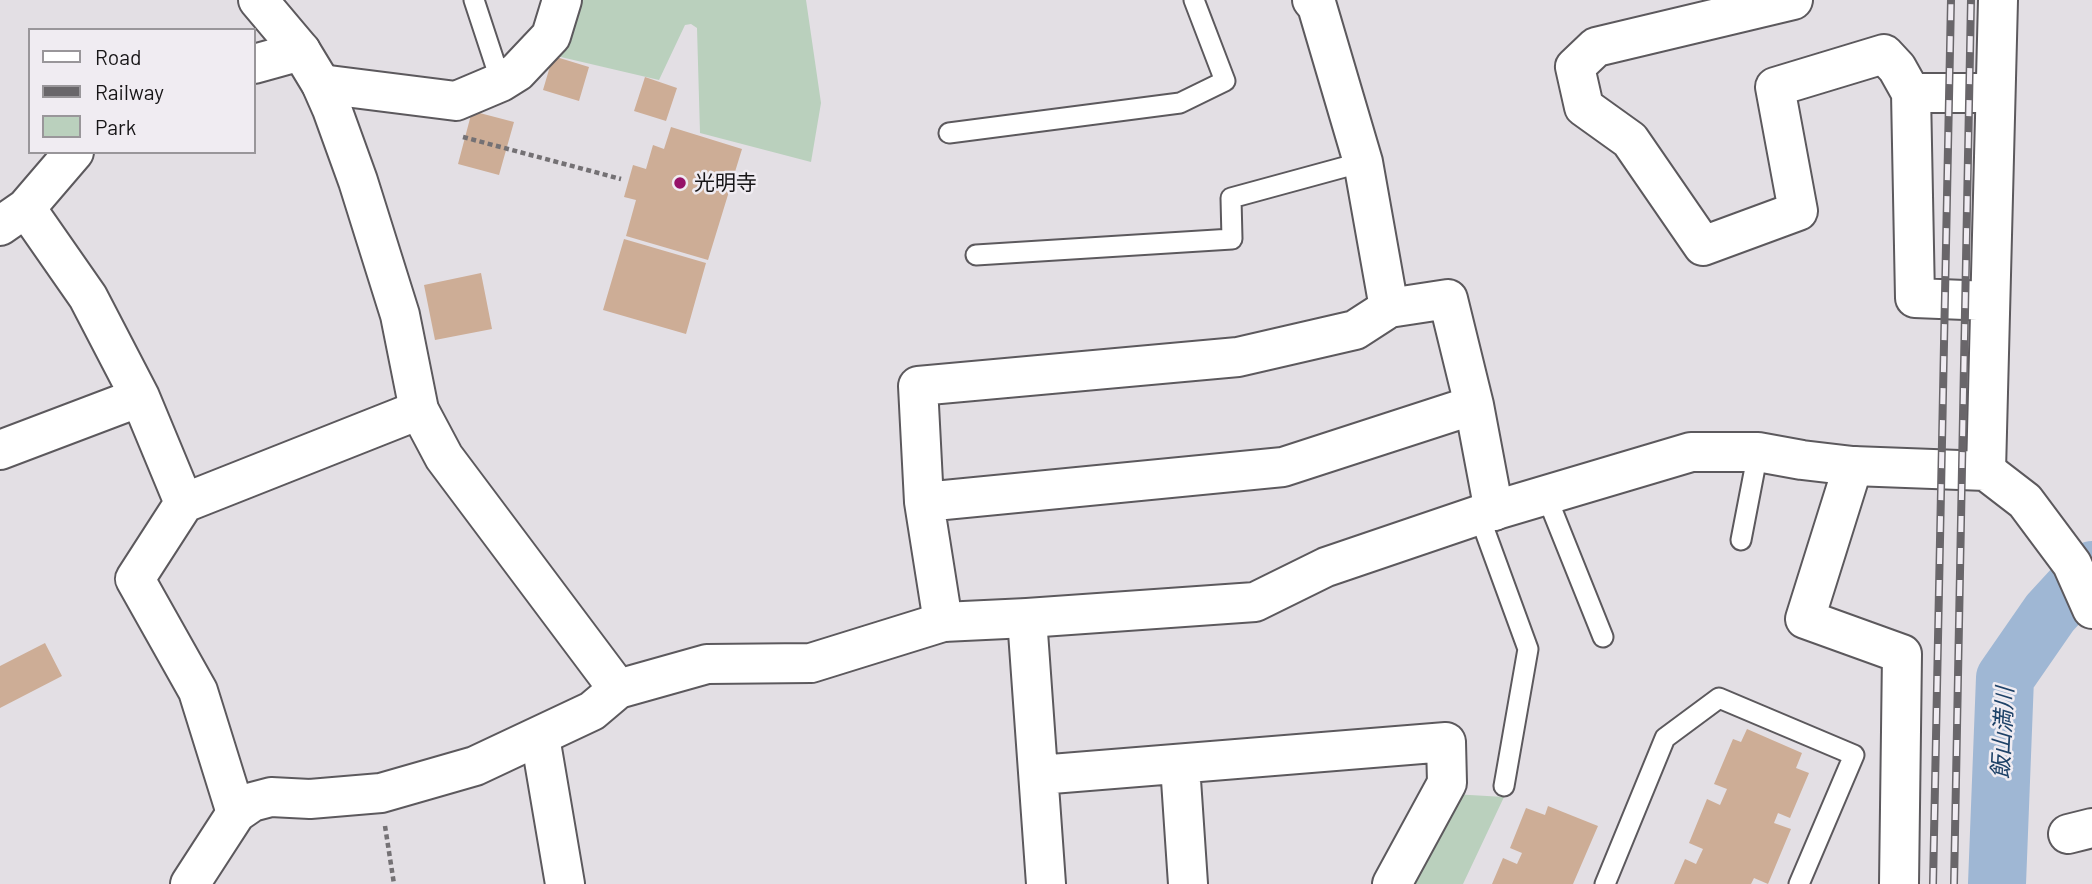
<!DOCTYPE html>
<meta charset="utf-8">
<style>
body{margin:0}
#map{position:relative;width:2092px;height:884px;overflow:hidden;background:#e3dfe4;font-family:Barlow,sans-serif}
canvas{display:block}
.legend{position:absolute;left:28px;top:28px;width:228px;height:126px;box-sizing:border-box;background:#f0ecf2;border:2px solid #99969a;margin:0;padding:9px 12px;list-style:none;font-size:21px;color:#171517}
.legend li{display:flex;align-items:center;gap:14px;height:35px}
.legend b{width:35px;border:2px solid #99969a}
</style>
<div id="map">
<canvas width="2092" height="884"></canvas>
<ul class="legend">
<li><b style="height:9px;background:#fff"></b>Road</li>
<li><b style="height:9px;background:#69666a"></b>Railway</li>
<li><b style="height:19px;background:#bad0bd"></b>Park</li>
</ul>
</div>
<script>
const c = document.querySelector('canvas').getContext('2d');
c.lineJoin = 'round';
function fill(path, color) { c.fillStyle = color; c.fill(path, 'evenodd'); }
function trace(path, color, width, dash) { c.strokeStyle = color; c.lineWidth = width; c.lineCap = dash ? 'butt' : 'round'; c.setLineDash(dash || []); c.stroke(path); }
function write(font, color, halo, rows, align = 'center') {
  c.font = font + ' Barlow,"Noto Sans JP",sans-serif'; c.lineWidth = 5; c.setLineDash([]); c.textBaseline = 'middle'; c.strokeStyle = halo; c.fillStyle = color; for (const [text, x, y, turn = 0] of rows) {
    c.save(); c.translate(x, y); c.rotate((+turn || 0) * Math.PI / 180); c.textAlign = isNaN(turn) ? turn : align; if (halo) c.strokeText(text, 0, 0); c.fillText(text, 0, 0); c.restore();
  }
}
fill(new Path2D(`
 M 572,0 L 806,0 L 821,103 L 811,162 L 700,133 L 697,28 L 691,24 L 685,25 L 659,80 L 548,54 Z
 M 1453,794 L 1504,797 L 1463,884 L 1406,884 Z`), '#bad0bd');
trace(new Path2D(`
 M 1997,884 L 2005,678 L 2050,613 L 2084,576 L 2092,570`), '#9fb7d4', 58);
fill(new Path2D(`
 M 553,56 L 589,67 L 579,101 L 543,90 Z
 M 645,77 L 677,88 L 666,121 L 634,111 Z
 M 472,111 L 514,122 L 499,175 L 458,164 Z
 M 671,127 L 742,149 L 708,260 L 626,236 L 636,200 L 624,197 L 633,165 L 646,169 L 653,145 L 664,149 Z
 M 624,239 L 706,263 L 686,334 L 603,310 Z
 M 481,273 L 492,329 L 435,340 L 424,285 Z
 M 45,643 L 62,676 L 0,708 L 0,666 Z
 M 1747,729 L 1802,753 L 1796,768 L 1809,773 L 1790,818 L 1778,813 L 1774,823 L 1791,829 L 1768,884 L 1754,878 L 1751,884 L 1674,884 L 1685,859 L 1696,864 L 1703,849 L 1689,843 L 1707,799 L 1720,805 L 1727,789 L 1714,784 L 1733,739 L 1741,742 Z
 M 1548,806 L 1598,826 L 1573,884 L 1492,884 L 1503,858 L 1517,864 L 1522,853 L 1510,848 L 1526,808 L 1545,815 Z`), '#cdad96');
const service = new Path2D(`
 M 474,0 L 501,82
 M 949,133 L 1180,103 L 1225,81 L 1194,0
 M 976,255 L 1232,239 L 1231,198 L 1363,162
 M 1546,495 L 1603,637
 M 1479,515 L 1528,649 L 1504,786
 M 1741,540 L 1758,452
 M 1605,884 L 1665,738 L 1719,698 L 1854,755 L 1799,884`);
const minor = new Path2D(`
 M 1312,0 L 1317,6 L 1363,162 L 1389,308
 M 1793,0 L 1596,47 L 1575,67 L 1584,107 L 1630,140 L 1703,246 L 1798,211 L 1775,87 L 1884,54 L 1897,68 L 1911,93 L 1915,298 L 1990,301
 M 254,64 L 301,51
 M 321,84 L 456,101 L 501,82 L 517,72 L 551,36 L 562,0
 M 1911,93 L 1995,93
 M 26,208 L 88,297 L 140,397 L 184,503
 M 0,226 L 26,208 L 74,152
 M 0,450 L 140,397
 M 1853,466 L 1805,619 L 1902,654 L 1899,884
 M 1986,471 L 1998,0
 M 924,502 L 1283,467 L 1474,405
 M 1027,618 L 1046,884
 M 943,622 L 924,502 L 918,386 L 1238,357 L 1355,330 L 1389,308 L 1448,299 L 1474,405 L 1494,511
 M 540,737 L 565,884
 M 1180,765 L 1188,884
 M 1039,775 L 1446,742 L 1447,783 L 1392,884
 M 236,813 L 198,691 L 135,579 L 184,503 L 419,410
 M 2068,834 L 2092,828`);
const tertiary = new Path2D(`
 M 258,0 L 301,51 L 321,84 L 332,109 L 358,181 L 400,315 L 419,410 L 444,457 L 618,689
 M 190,884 L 236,813 L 252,802 L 271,797 L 310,799 L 381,793 L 475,766 L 592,711 L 618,689 L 707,664 L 811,663 L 943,622 L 1027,618 L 1255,602 L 1326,567 L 1479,515 L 1691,452 L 1758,452 L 1802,460 L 1853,466 L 1986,471 L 2025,501 L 2072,564 L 2092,609`);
trace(service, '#5c595d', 23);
trace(minor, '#5c595d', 42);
trace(tertiary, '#5c595d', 42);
trace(new Path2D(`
 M 463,137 L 621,179
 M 385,826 L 394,884`), '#747174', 4.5, [5, 3.5]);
trace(service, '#fff', 19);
trace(minor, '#fff', 38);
trace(tertiary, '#fff', 38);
const rail = new Path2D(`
 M 1933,884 L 1951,0
 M 1954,884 L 1971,0`);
trace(rail, '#69666a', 8);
trace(rail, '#f0ecf2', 5, [16]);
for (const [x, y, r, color] of [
 [680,183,7,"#961268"]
]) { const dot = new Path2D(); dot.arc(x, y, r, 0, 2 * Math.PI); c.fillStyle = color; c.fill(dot); trace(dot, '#f0ecf2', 2.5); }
write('21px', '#171517', '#f0ecf2', [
 ["光明寺",694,183]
], 'left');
write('italic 23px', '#1e4268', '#f0ecf2', [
 ["飯山満川",2003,733,-87]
]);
</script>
